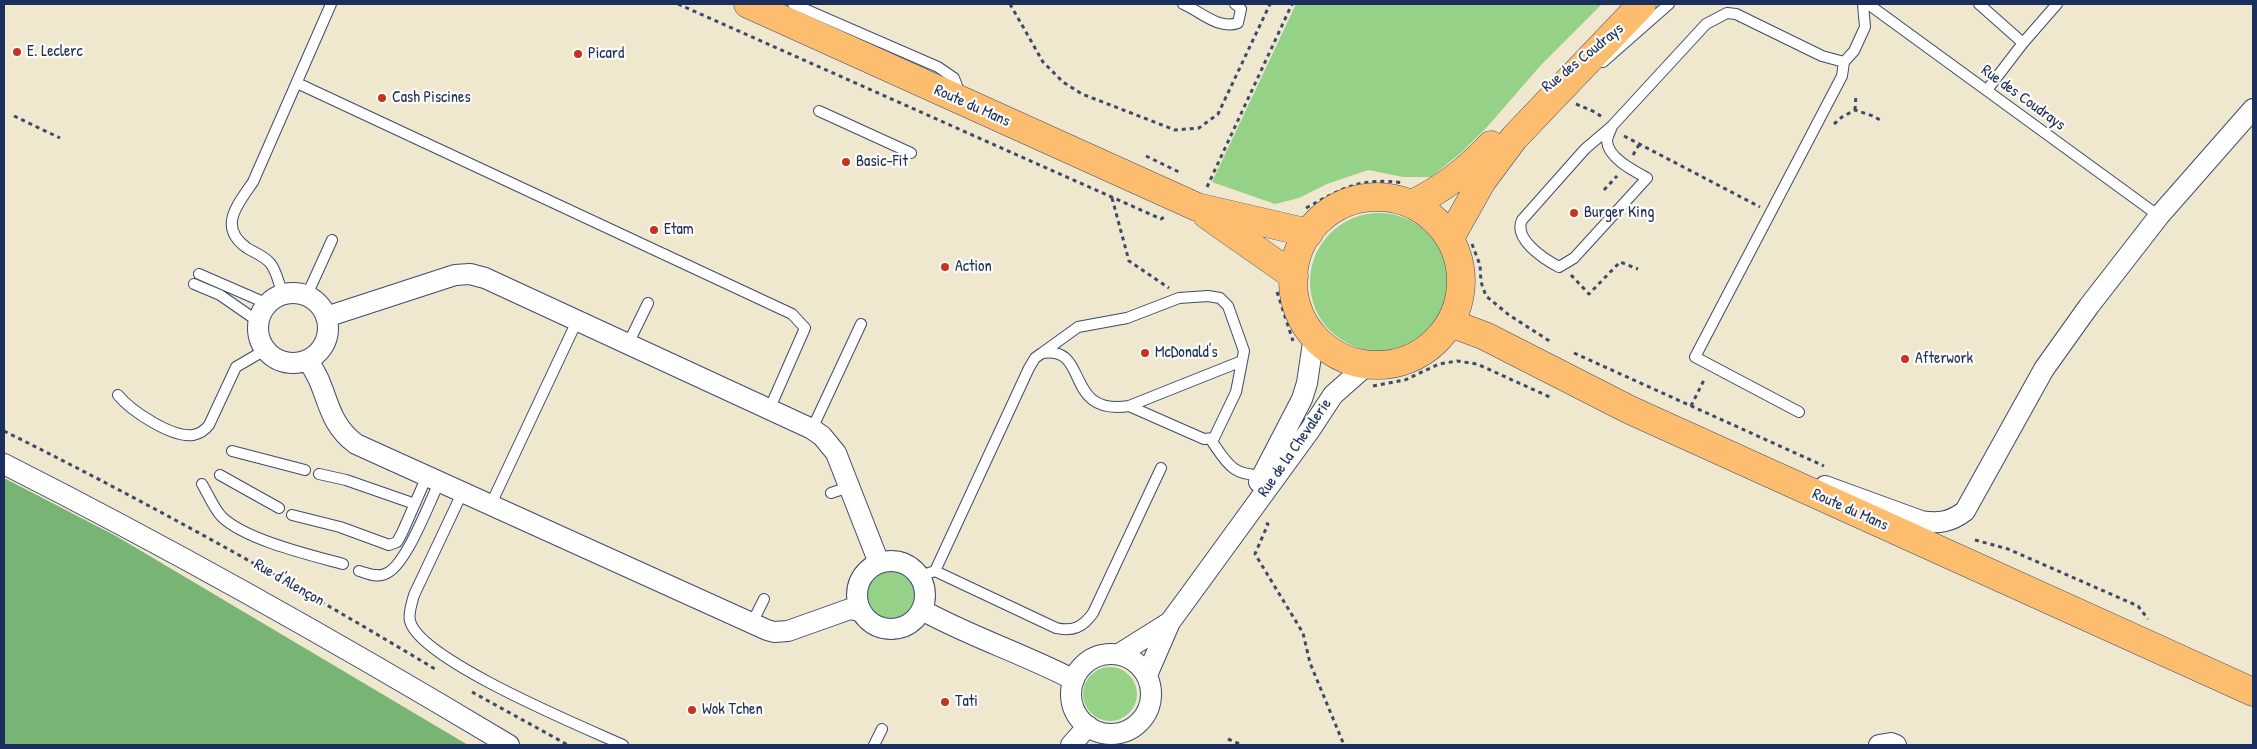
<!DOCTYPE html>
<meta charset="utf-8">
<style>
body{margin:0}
#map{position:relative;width:2257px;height:749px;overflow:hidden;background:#f0e8ce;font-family:"Patrick Hand",sans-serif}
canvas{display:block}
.frame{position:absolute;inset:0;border:5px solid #1b2f5e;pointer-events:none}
</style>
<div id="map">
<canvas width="2257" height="749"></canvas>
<div class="frame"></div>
</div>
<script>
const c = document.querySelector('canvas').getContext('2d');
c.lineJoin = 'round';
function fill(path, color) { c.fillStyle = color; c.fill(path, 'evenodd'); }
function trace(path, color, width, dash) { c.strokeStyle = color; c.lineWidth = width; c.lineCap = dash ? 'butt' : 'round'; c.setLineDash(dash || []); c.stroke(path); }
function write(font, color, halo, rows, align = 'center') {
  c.font = font + ' "Patrick Hand",sans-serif'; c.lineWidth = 4.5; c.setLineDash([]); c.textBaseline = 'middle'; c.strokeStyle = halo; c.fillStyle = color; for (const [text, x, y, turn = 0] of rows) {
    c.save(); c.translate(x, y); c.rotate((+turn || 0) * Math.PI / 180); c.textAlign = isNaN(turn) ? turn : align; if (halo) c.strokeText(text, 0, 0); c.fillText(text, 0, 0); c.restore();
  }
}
fill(new Path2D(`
 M 1296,4 L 1602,4 L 1541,65 L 1488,126 L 1462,152 L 1431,177 L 1403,177 L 1368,170 L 1327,184 L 1299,198 L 1275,204 L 1212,182 Z
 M1310 282a69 69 0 1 1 138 0a69 69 0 1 1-138 0Z
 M866 595a25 25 0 1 1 50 0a25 25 0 1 1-50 0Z
 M1083 694a27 27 0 1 1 54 0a27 27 0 1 1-54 0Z`), '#95d287');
fill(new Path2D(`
 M 4,478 L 116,536 L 468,745 L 4,745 Z`), '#78b474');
const lane = new Path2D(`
 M 793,4 L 938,67 L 954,78 L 960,94
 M 1183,4 C 1200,11 1218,30 1238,23 L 1241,9 L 1235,4
 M 1868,4 L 2159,216
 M 1979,4 L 2023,43
 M 1603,62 L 1669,4
 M 297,83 L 792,314 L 805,328 L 769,410
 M 1987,90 L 2023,43 L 2057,4
 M 819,111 L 911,153
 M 1612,126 C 1611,130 1607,137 1607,141 C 1608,158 1634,171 1647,178 L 1574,258 L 1559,267 C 1544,259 1513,239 1522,220 L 1585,149 L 1612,126 L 1706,24 L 1727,13 L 1736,14 L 1822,56 L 1844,62
 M 199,274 L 268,304
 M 194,284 L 220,295 L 259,322
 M 283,295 C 279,285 277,271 270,263 C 264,256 255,253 247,248 C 217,227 238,204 253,182 L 331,4
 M 307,295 L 332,240
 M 628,344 L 648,303
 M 118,395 C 131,411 172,438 193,435 C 199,434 205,430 209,425 L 236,367 L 265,350
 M 1129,406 L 1204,439 L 1214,438 L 1236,392 L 1244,351 L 1228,306 L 1220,298 L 1208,296 L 1179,298 L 1127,318 L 1078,327 L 1042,353 C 1091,345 1062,416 1129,406 L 1242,361
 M 1799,412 L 1695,357 L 1842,76 L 1844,62 L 1854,51 L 1865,27 L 1863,4
 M 812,429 L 861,324
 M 1211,440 C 1227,463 1232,476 1263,475
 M 232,451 L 305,470
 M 319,474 L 346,480 L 415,504
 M 220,475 L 279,508
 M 202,484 C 208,494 214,509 222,517 C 246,540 310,555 343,564
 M 463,491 L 414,595 C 412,603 408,613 410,621 C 420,660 583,727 623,745
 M 831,493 L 849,487
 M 491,504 L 577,321
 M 292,515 L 340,527 L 389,545 L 397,542 L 402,533 L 427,476
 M 359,571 C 367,573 376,578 385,574 C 406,567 429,502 440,481
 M 935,571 L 1056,628 C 1073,632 1083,627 1093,613 L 1161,468
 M 920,576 L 935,571 L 1029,368 L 1035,358 L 1042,353
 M 752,623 L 764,599
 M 874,745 L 882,729`);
const street = new Path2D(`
 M258 328a35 35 0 1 1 70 0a35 35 0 1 1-70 0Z
 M 326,317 L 455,275 L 470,274 L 485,278 L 812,429 L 822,436 L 836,453 L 879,563
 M 307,360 C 330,389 323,419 356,444 L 767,630 L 774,632 L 788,631 L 850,609 L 860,611
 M 4,464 C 176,551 344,646 509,745
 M 1259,482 L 1302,399 L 1307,383 L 1314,336
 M 1825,486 L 1921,521 C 1938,524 1951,522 1965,511 L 2044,369 L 2089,306 L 2159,216 L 2253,109
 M857 595a34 34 0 1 1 68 0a34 34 0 1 1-68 0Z
 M 922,610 C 971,637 1024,654 1074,680
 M 1119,654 L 1170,622
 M1071 694a40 40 0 1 1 80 0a40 40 0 1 1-80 0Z
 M 1147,675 L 1170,622 L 1184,603 L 1310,430 L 1333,395 L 1367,365
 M 1071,745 L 1088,726
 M 1879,745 L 1891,743 L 1896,745`);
const primary = new Path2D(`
 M 748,4 L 1197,207 L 1309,233
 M1293 281a84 84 0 1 1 168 0a84 84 0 1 1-168 0Z
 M 1412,204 C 1443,189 1468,170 1491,145
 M 1207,215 L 1294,276
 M 1450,238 L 1482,181 L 1514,138 L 1642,4
 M 1450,323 L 1485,336 L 1630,410 L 2253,692`);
trace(lane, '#3b4b6f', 12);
trace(street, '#3b4b6f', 22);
trace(primary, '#3b4b6f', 29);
trace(new Path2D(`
 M 678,4 L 1161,219 L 1164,217
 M 1010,4 L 1043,62 L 1063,82 L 1082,94 L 1175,130 L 1199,128 L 1218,114 L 1270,4
 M 1576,104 L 1595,112 L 1602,117
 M 1855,110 L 1856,95
 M 14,116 L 60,138
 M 1834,124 L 1842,117 L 1855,110 L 1873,116 L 1882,121
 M 1624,136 L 1760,207
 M 1633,155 L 1640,143
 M 1146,156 L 1181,173
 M 1207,187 L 1292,4
 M 1604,190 L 1617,176
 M 1112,198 L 1129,261 L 1169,288
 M 1306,208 C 1343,188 1360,177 1404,183
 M 1472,244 L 1480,265 L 1481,282 L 1486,296 L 1509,315 L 1551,342
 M 1571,275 L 1589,294 L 1620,262 L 1638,269
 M 1277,292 L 1293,341
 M 1574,353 L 1824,466
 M 1373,386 L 1405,380 L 1439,364 L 1457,361 L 1477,364 L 1552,398
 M 1691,406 L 1705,378
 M 4,431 C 151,504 294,584 435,669
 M 1266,523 L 1268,524 L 1255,554 L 1303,633 L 1310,663 L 1344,745
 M 1975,540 L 2008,549 L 2138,606 L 2148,619
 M 472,692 L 568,745
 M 1228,739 L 1242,745`), '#3b4b6f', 3, [4, 4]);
trace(lane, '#fff', 10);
trace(street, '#fff', 20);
trace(primary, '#fcbd6f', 28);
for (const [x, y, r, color] of [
 [17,52,5,"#c8321e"],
 [578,54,5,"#c8321e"],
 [382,98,5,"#c8321e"],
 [846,162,5,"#c8321e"],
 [1574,213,5,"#c8321e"],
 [654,230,5,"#c8321e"],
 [945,267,5,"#c8321e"],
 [1145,353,5,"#c8321e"],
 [1905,359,5,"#c8321e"],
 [945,702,5,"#c8321e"],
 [692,710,5,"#c8321e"]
]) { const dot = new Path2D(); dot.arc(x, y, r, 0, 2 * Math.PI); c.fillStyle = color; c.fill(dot); trace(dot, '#fdfcf7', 2); }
write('16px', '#1b2f5e', '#fdfcf7', [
 ["E. Leclerc",27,52],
 ["Picard",588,54],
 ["Cash Piscines",392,98],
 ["Basic-Fit",856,162],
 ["Burger King",1584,213],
 ["Etam",664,230],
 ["Action",955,267],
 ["McDonald's",1155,353],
 ["Afterwork",1915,359],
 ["Tati",955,702],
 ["Wok Tchen",702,710]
], 'left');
write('16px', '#1b2f5e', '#fdfcf7', [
 ["Rue des Coudrays",1583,58,-39],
 ["Rue des Coudrays",2023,98,36],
 ["Route du Mans",972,106,24],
 ["Rue de la Chevalerie",1295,448,-55],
 ["Route du Mans",1850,510,24],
 ["Rue d'Alençon",289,583,30]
]);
</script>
